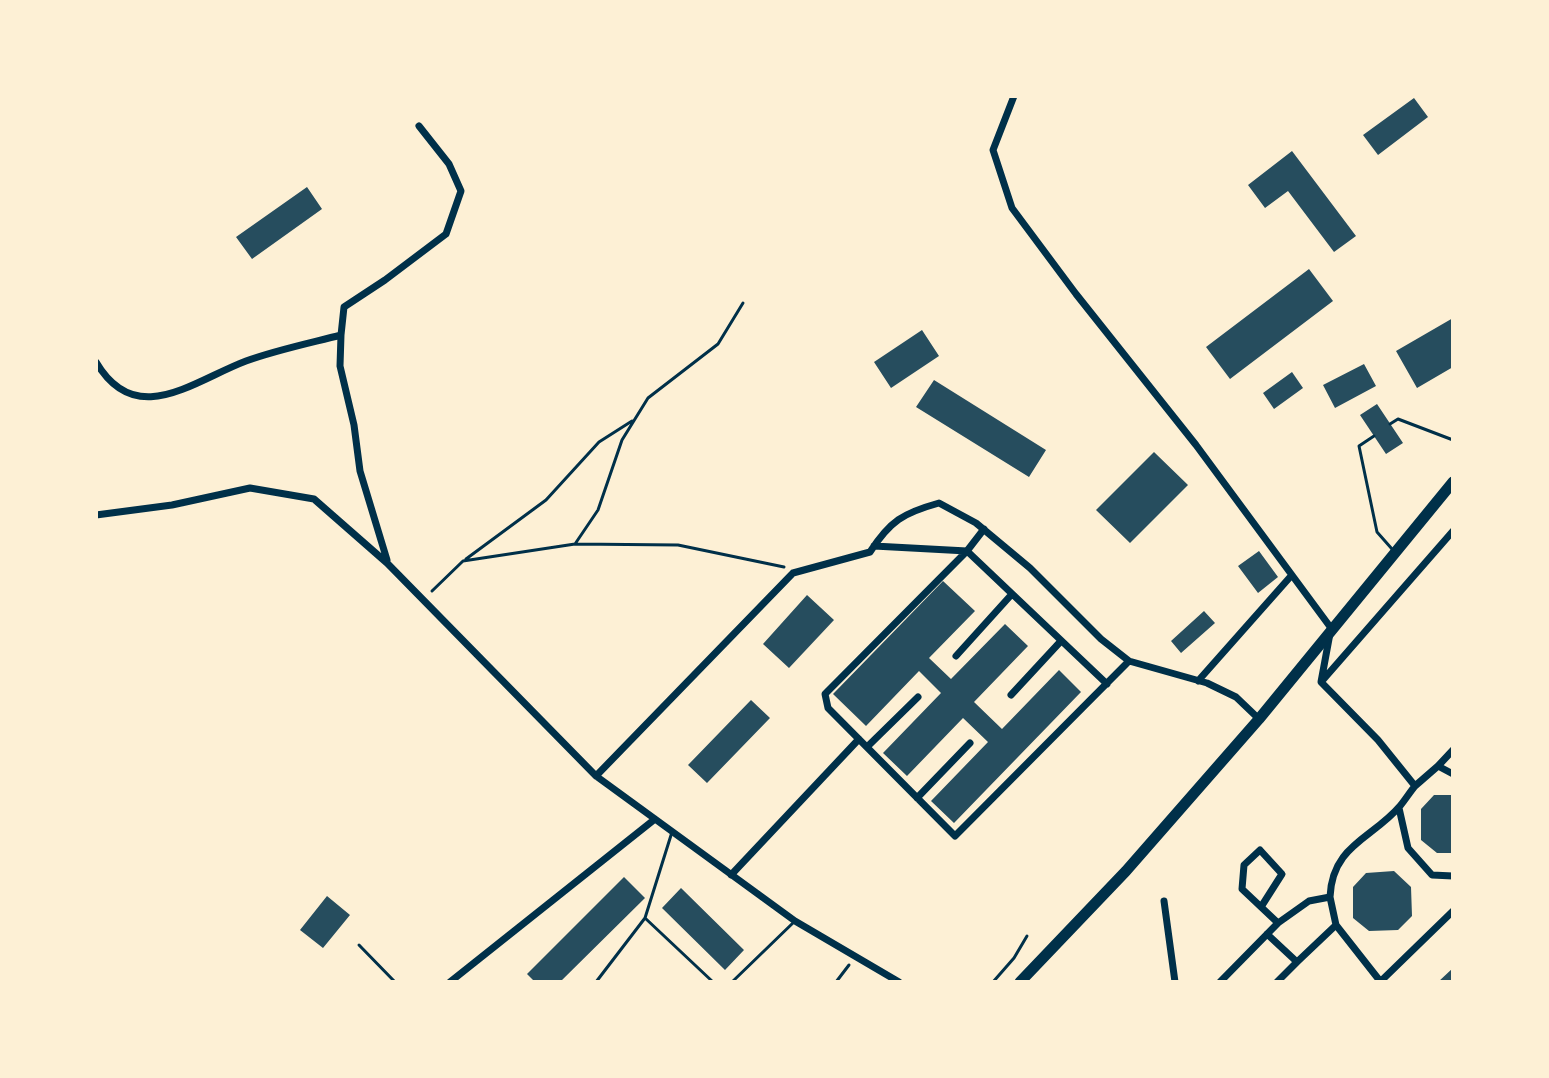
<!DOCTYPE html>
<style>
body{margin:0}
#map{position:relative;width:1549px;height:1078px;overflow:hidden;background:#fdf0d5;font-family:"Nunito Sans",sans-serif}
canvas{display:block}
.frame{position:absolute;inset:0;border:98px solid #fdf0d5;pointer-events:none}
</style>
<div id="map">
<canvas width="1549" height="1078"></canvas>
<div class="frame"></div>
</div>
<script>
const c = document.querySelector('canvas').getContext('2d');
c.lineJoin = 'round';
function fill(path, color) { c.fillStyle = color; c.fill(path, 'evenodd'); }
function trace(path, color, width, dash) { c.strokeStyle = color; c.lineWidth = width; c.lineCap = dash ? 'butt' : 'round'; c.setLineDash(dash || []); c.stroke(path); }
fill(new Path2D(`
 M 1414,98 L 1428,117 L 1378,155 L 1363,135 Z
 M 1292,151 L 1356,236 L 1334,252 L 1288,191 L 1265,208 L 1248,185 Z
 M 307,187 L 322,209 L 252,259 L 236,237 Z
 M 1309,269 L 1333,301 L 1230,379 L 1206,347 Z
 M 1453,318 L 1453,367 L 1417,388 L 1396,351 Z
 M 922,330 L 939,356 L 891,388 L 874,362 Z
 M 1364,364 L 1376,386 L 1335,408 L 1323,385 Z
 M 1292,372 L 1303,388 L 1274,409 L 1263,393 Z
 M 934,380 L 1046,450 L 1029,477 L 916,407 Z
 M 1377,404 L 1403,443 L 1386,454 L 1360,415 Z
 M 1154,452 L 1188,485 L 1130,543 L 1096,510 Z
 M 1259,551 L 1278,577 L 1258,593 L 1238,566 Z
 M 943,581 L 975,611 L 929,658 L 951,679 L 1005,624 L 1028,646 L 974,702 L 1002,729 L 1059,670 L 1081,692 L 954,823 L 931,801 L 988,742 L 963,718 L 907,776 L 883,753 L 941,693 L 919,671 L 866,726 L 833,694 Z
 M 807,595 L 834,620 L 789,668 L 763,644 Z
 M 1204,611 L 1215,623 L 1181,653 L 1171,641 Z
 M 751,700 L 770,718 L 707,783 L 688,765 Z
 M 1434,795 L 1453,795 L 1453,853 L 1437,853 L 1421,840 L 1421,809 Z
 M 1394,871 L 1411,887 L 1412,916 L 1398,930 L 1369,931 L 1353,918 L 1353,887 L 1366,873 Z
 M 624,877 L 645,898 L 560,982 L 535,982 L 527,974 Z
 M 681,888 L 744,950 L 725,970 L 662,908 Z
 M 327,896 L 350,915 L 323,948 L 300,930 Z
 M 1453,968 L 1453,982 L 1438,982 Z`), '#264d5e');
trace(new Path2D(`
 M 575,544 L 598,510 L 622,440 L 648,398 L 718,344 L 743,303
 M 466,559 L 546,500 L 599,442 L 632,421
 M 432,591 L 463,561 L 575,544 L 678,545 L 784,567
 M 836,982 L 849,965
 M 993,982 L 1014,958 L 1027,936`), '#003049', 3);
trace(new Path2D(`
 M 1390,424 L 1398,419 L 1453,440
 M 1374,436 L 1359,446 L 1377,532 L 1392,549
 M 645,918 L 713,982
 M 359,945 L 395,982
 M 596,982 L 645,918 L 672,832
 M 732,982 L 795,921`), '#003049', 3);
trace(new Path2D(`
 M 1014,96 L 993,150 L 1012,208 L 1076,294 L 1196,445 L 1331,628 L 1321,682 L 1378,740 L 1415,786 C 1410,792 1405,800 1400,806 C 1372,839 1332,845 1330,897
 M 341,335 L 344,307 L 385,280 L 446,234 L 461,191 L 449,164 L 419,126
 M 96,362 C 136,430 193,381 246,361 C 276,350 310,343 341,335 L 340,366 L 354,425 L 360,471 L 387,560
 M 96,515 L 172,505 L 250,488 L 314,499 L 387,563 L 596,776 L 795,921 L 899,982
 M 984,529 L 967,551 L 825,694 L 828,708 L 955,836 L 1129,661
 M 874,546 L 967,551 L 1107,684
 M 956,656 L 1012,594
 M 1198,681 L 1291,576
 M 1322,681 L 1453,531
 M 1011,695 L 1061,641
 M 867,747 L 918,697
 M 1438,766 L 1453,750
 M 596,776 L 793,573 L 870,552 C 890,521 903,513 939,503 L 976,523 L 1030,568 L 1101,639 L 1129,661 L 1207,683 L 1236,697 L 1259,719
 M 1415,786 L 1438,766 L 1453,774
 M 917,798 L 970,743
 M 1399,808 L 1408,848 L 1432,875 L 1453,876
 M 731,875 L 859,739
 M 1164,901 L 1175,982
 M 1278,923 L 1309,901 L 1330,897 L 1336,925
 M 1267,934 L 1297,962 L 1336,925 L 1380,981
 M 450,982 L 655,819
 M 1220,982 L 1278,923 L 1242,889 L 1244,865 L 1260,850 L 1282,874 L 1261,907
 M 1277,982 L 1297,962
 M 1380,982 L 1453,911`), '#003049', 7);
trace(new Path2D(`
 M 1020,982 L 1126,871 L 1259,719 L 1453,482`), '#003049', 11);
</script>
